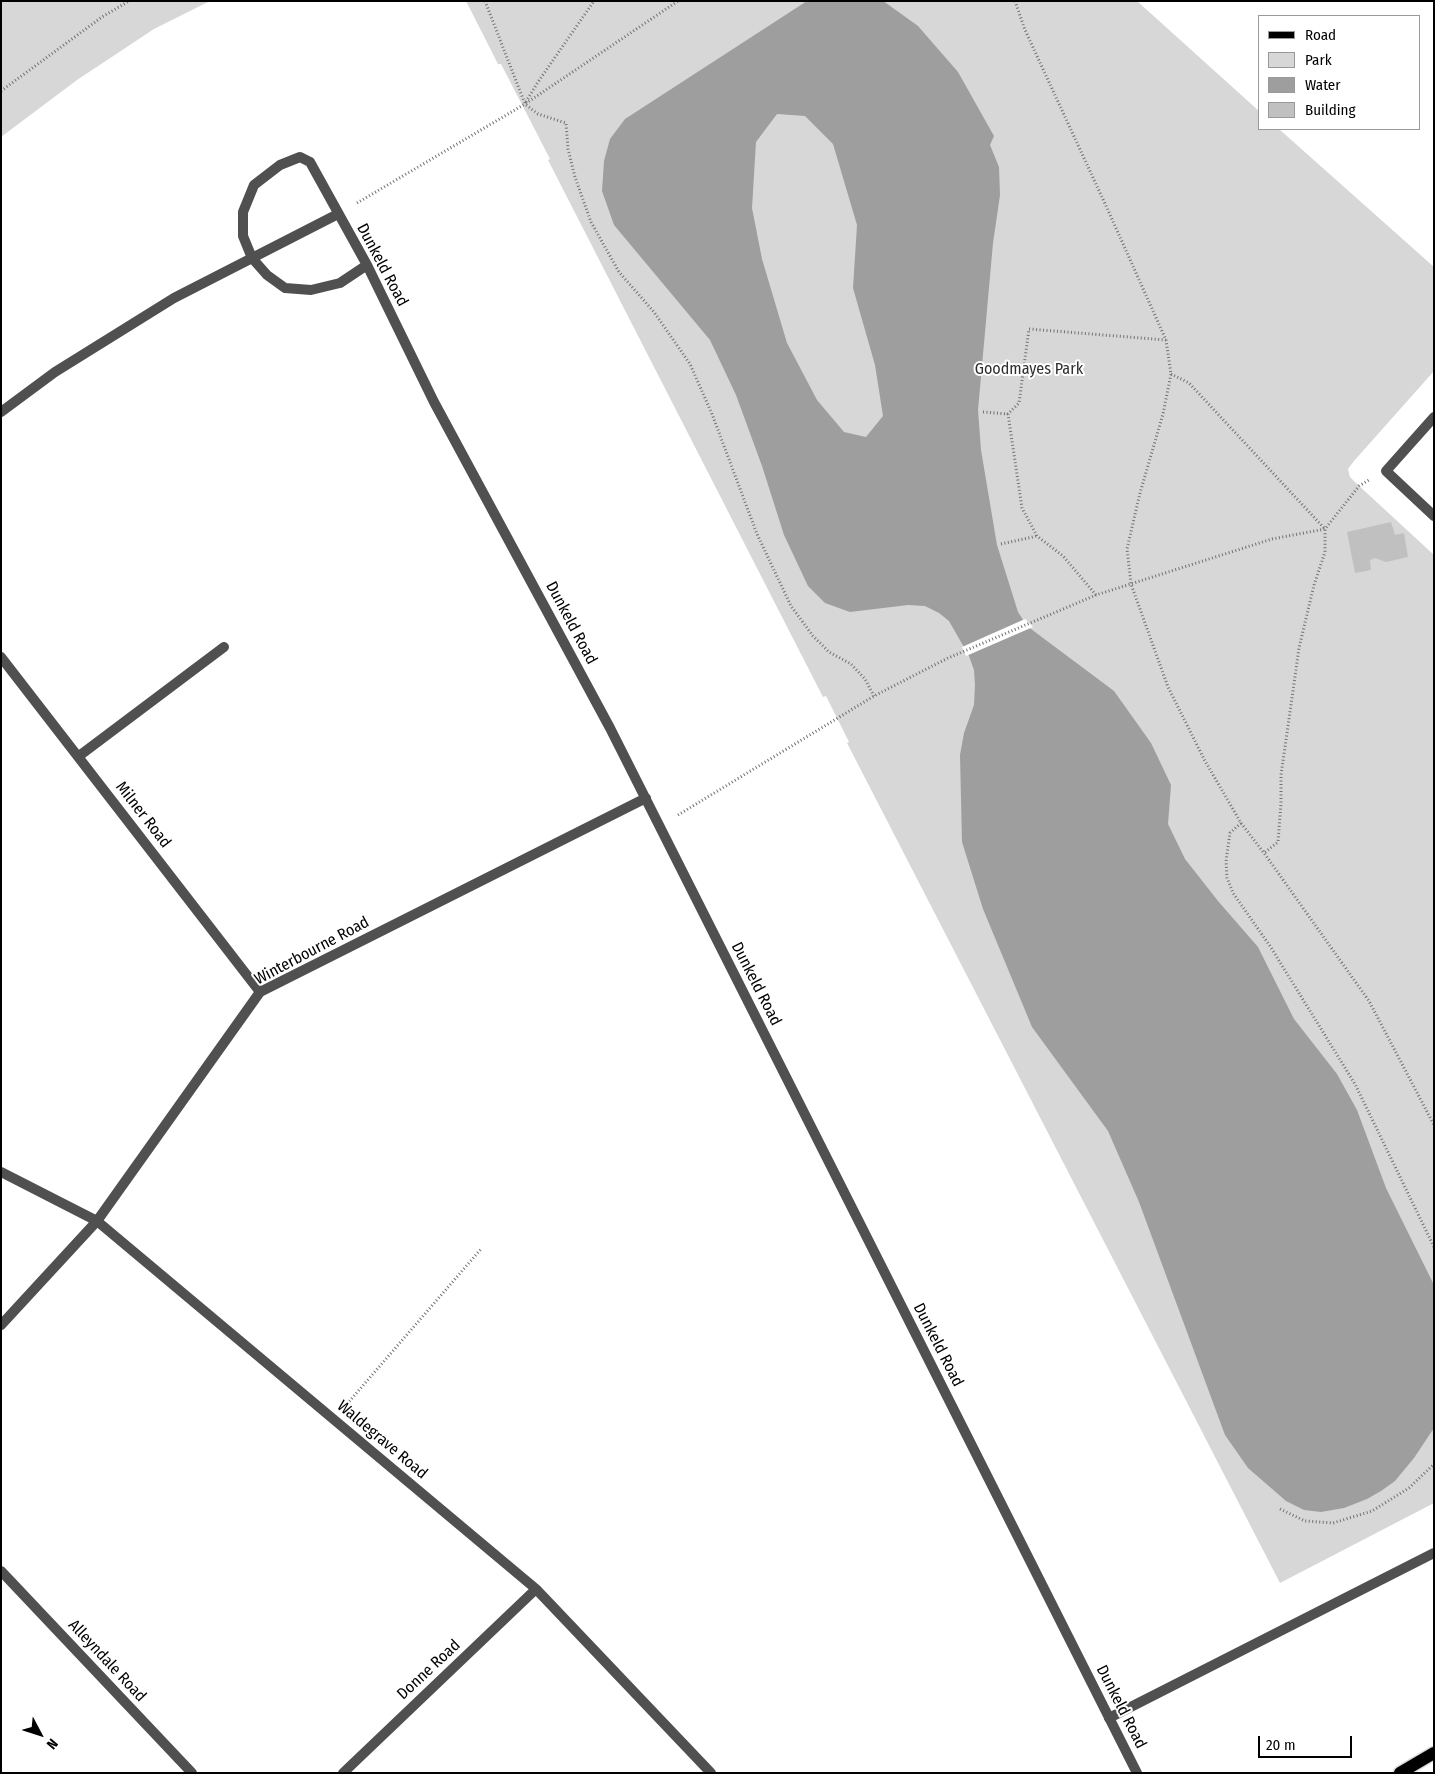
<!DOCTYPE html>
<style>
body{margin:0}
#map{position:relative;width:1435px;height:1774px;overflow:hidden;background:#fff;font-family:"Fira Sans Condensed",sans-serif}
canvas{display:block}
.frame{position:absolute;inset:0;border:2px solid #000;pointer-events:none}
.legend{position:absolute;left:1258px;top:15px;width:162px;height:115px;box-sizing:border-box;background:#fff;border:1px solid #999;margin:0;padding:6px 9px;list-style:none;font-size:15px;color:#000}
.legend li{display:flex;align-items:center;gap:10px;height:25px}
.legend b{width:25px;border:1px solid #999}
.north{position:absolute;left:15px;top:1709px;width:50px;height:50px;-webkit-text-stroke:4px #fff;paint-order:stroke;rotate:130deg;font-size:14px;font-weight:700;line-height:20px;text-align:center;color:#000}
.north::after{content:'';display:block;margin:auto;width:18px;height:22px;background:#000;clip-path:polygon(50% 0,100% 100%,50% 72%,0 100%)}
.scale{position:absolute;left:1258px;top:1736px;width:94px;height:22px;box-sizing:border-box;border:2px solid #000;border-top:0;padding-left:6px;font-size:15px;line-height:18px;white-space:nowrap;color:#000;-webkit-text-stroke:4px #fff;paint-order:stroke}
</style>
<div id="map">
<canvas width="1435" height="1774"></canvas>
<div class="frame"></div>
<ul class="legend">
<li><b style="height:6px;background:#000"></b>Road</li>
<li><b style="height:14px;background:#d7d7d7"></b>Park</li>
<li><b style="height:14px;background:#9e9e9e"></b>Water</li>
<li><b style="height:14px;background:#c0c0c0"></b>Building</li>
</ul>
<div class="north">N</div>
<div class="scale">20 m</div>
</div>
<script>
const c = document.querySelector('canvas').getContext('2d');
c.lineJoin = 'round';
function fill(path, color) { c.fillStyle = color; c.fill(path, 'evenodd'); }
function trace(path, color, width, dash) { c.strokeStyle = color; c.lineWidth = width; c.lineCap = dash ? 'butt' : 'round'; c.setLineDash(dash || []); c.stroke(path); }
function write(font, color, halo, rows, align = 'center') {
  c.font = font + ' "Fira Sans Condensed",sans-serif'; c.lineWidth = 4; c.setLineDash([]); c.textBaseline = 'middle'; c.strokeStyle = halo; c.fillStyle = color; for (const [text, x, y, turn = 0] of rows) {
    c.save(); c.translate(x, y); c.rotate((+turn || 0) * Math.PI / 180); c.textAlign = isNaN(turn) ? turn : align; if (halo) c.strokeText(text, 0, 0); c.fillText(text, 0, 0); c.restore();
  }
}
fill(new Path2D(`
 M 1,1 L 210,1 L 154,29 L 77,80 L 1,137 Z
 M 466,1 L 1137,1 L 1259,111 L 1259,129 L 1279,129 L 1434,267 L 1434,371 L 1354,461 L 1348,469 L 1350,477 L 1356,483 L 1434,555 L 1434,1503 L 1280,1583 L 847,743 L 849,742 L 826,696 L 823,697 L 548,160 L 550,159 L 501,64 L 498,64 Z`), '#d7d7d7');
fill(new Path2D(`
 M 807,1 L 883,1 L 886,3 L 918,26 L 958,72 L 994,136 L 990,145 L 999,167 L 1000,195 L 993,243 L 978,410 L 981,450 L 997,545 L 1018,612 L 1027,626 L 1114,691 L 1151,743 L 1171,785 L 1168,824 L 1185,859 L 1218,901 L 1258,947 L 1294,1019 L 1337,1074 L 1357,1110 L 1386,1188 L 1434,1285 L 1434,1428 L 1414,1458 L 1395,1481 L 1381,1491 L 1367,1499 L 1344,1508 L 1321,1512 L 1304,1510 L 1286,1501 L 1248,1468 L 1225,1435 L 1139,1202 L 1108,1131 L 1032,1027 L 983,909 L 962,842 L 960,755 L 964,733 L 974,705 L 975,685 L 974,670 L 969,656 L 949,621 L 939,613 L 925,606 L 908,605 L 850,612 L 825,603 L 808,586 L 784,535 L 762,466 L 736,395 L 710,340 L 614,225 L 602,191 L 604,161 L 610,139 L 625,119 ZM 777,114 L 805,116 L 833,144 L 857,225 L 853,288 L 875,365 L 883,416 L 866,437 L 844,432 L 817,400 L 787,343 L 762,259 L 752,208 L 756,142 Z`), '#9e9e9e');
fill(new Path2D(`
 M 1025,619 L 1033,627 L 966,656 L 962,647 Z`), '#fff');
fill(new Path2D(`
 M 1391,522 L 1395,535 L 1404,533 L 1408,557 L 1386,562 L 1375,558 L 1370,560 L 1371,570 L 1355,573 L 1347,532 Z`), '#c0c0c0');
const primary = new Path2D(`
 M 1400,1773 L 1434,1753`);
trace(primary, '#dbdbdb', 15);
trace(new Path2D(`
 M 485,1 L 525,104 L 538,114 L 566,123 L 568,149 L 575,177 L 591,222 L 619,272 L 654,312 L 690,364 L 712,414 L 757,534 L 791,606 L 813,636 L 829,652 L 851,664 L 865,679 L 874,696
 M 1015,1 L 1025,30 L 1107,208 L 1166,340 L 1171,374 L 1163,414 L 1140,493 L 1127,549 L 1131,584 L 1168,687 L 1205,761 L 1241,823 L 1264,853 L 1369,1001 L 1434,1125
 M 1,91 L 102,17 L 129,1
 M 526,102 L 538,82 L 594,1
 M 357,203 L 525,104 L 678,1
 M 1171,374 L 1189,383 L 1325,529 L 1325,552 L 1314,585 L 1299,648 L 1290,712 L 1281,775 L 1281,803 L 1278,842 L 1264,853
 M 983,412 L 1008,414
 M 1001,544 L 1037,536
 M 1096,595 L 1063,556 L 1037,536 L 1022,508 L 1008,414 L 1019,403 L 1029,329 L 1166,340
 M 678,815 L 874,696 L 948,658 L 1096,595 L 1272,539 L 1325,529 L 1359,486 L 1369,480
 M 1241,823 L 1230,833 L 1226,861 L 1227,878 L 1233,893 L 1270,946 L 1355,1084 L 1434,1247
 M 347,1404 L 481,1249
 M 1280,1509 L 1305,1521 L 1333,1523 L 1372,1511 L 1409,1488 L 1434,1464`), '#727272', 3, [1, 2.5]);
trace(new Path2D(`
 M 1109,1718 L 1434,1553`), '#505050', 10);
trace(new Path2D(`
 M 367,265 L 340,283 L 311,290 L 285,288 L 267,275 L 252,258 L 243,236 L 243,212 L 254,185 L 280,165 L 300,157 L 310,162 L 367,265 L 434,402 L 610,728 L 1137,1773
 M 1,412 L 55,372 L 174,298 L 338,214
 M 1434,417 L 1386,471 L 1434,516
 M 1,657 L 260,992
 M 79,756 L 224,647
 M 1,1172 L 97,1221 L 536,1589 L 711,1773
 M 1,1325 L 97,1221 L 260,992 L 646,798
 M 1,1571 L 192,1773
 M 343,1773 L 536,1589`), '#505050', 10);
trace(primary, '#000', 12);
write('16px', '#000', '#fff', [
 ["Dunkeld Road",382,265,62],
 ["Dunkeld Road",571,623,62],
 ["Milner Road",143,815,52],
 ["Winterbourne Road",312,951,-28],
 ["Dunkeld Road",756,984,63],
 ["Dunkeld Road",938,1345,63],
 ["Waldegrave Road",382,1440,40],
 ["Alleyndale Road",107,1661,47],
 ["Donne Road",429,1670,-43],
 ["Dunkeld Road",1121,1707,63]
]);
write('16px', '#2e2e2e', '#fff', [
 ["Goodmayes Park",1029,370]
]);
</script>
